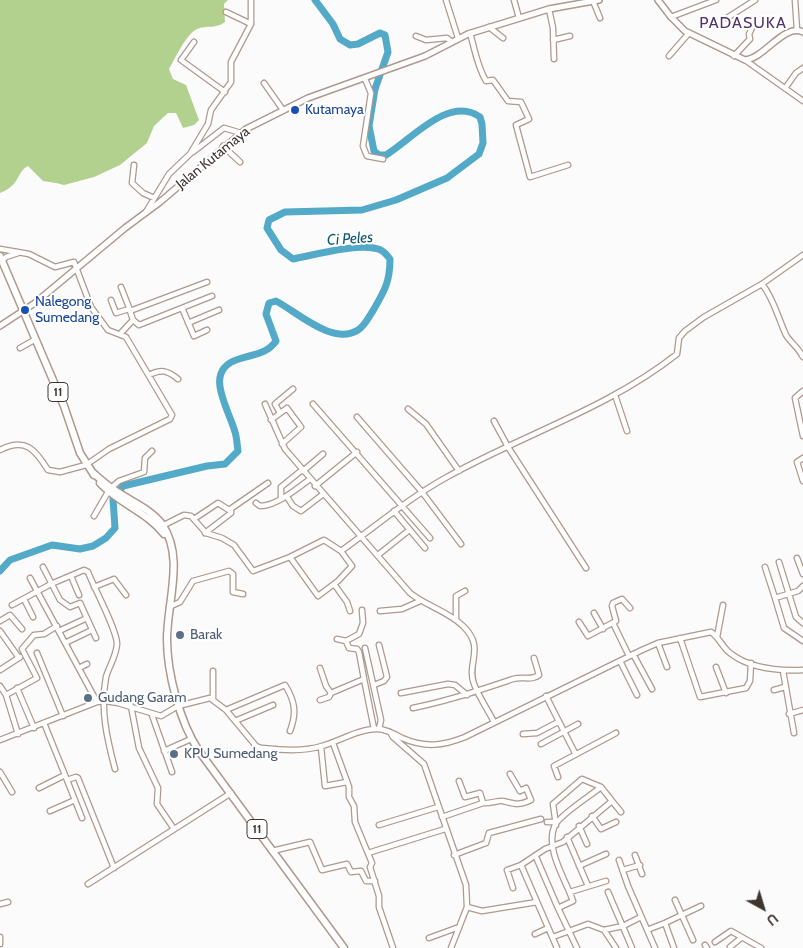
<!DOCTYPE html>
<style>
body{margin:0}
#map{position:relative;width:803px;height:948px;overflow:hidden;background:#fbfbfb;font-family:Cabin,sans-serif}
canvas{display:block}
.north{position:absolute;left:738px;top:883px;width:50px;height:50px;-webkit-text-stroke:4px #fff;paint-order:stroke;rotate:141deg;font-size:14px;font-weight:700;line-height:20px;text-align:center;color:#3e3530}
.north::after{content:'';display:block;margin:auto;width:18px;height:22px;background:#3e3530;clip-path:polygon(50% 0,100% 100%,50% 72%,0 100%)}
</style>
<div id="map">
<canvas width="803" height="948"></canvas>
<div class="north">U</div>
</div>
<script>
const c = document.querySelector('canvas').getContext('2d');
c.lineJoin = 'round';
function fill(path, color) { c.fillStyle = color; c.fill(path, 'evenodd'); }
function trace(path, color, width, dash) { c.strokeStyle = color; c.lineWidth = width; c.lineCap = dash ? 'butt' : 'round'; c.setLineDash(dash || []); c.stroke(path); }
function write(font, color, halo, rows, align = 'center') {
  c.font = font + ' Cabin,sans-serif'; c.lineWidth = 4; c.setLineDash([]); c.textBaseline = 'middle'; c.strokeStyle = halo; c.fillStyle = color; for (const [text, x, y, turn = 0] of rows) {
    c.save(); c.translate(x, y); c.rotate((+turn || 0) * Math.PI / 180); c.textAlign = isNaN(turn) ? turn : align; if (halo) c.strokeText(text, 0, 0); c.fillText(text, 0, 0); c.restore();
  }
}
fill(new Path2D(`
 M 0,0 L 228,0 L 224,4 L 225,22 C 216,29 207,25 197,29 C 186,34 175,59 169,69 L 173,79 L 186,85 L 199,120 L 194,125 L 183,128 L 176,113 L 168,113 L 154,126 L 147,143 L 120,165 L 94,177 L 64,185 L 56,183 L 43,181 L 28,166 C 17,171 20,186 0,193 Z`), '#b3d18e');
trace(new Path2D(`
 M 0,571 L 10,560 L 52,545 L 80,549 L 93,546 L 106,538 L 115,528 L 113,499 L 123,486 L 207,466 L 225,464 L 238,451 C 237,445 237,438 235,432 C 228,407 202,370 239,359 C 254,354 267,354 276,341 L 266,314 L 269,303 L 276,301 C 297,312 333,346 358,330 C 365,326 370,315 374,309 C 385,290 390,281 390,259 C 387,255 383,250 378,249 C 358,243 314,255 293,259 L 281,250 L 267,228 L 269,220 L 285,212 L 362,210 L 396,200 L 447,178 L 479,154 L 483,143 L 482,124 L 480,117 C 449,95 412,139 386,155 L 379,155 L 374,151 L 369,126 L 375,89 L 388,52 L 385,35 L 380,33 L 358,44 L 350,45 L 340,39 L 333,24 L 315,0`), '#52a9c8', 7);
const minor = new Path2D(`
 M 446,0 L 458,38
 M 514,0 L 519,18
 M 795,0 L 797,30
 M 593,1 L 600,18
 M 549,9 L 553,28 L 554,59
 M 226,12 L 251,24
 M 671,17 L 716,0
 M 727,18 L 755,0
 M 489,27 L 503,38
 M 470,33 C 475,50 477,66 486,81 L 493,80 L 508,101 L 521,102 L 529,119 L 516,125 L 530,177 L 568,165
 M 416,36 L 426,40 L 447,38 L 452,42
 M 553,40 L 570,36
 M 194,42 L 181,60 L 225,92
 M 669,56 L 689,33
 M 734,56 L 750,39 L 749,34 L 753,26
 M 745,60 L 803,101
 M 365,79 L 371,93 L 363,146 L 367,156 L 383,159
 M 264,83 L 283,110
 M 786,87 L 796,73 L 803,68
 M 223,146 L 240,162
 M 193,152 L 224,128 L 241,133
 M 134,165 L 132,183 L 143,193 L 154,198
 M 146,212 L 169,174 L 190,154 L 208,124 L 211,110 L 231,82 L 231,62 L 251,24 L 251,0
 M 0,249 L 29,254 L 55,267 L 74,262 L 91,307 L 108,330 L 126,337 L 172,415 L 170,419 L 109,449 L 86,465 L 60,472 L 48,470 C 35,449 25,437 0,450
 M 2,261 L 6,257 L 18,253
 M 762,284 C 774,299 778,318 786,335 C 790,342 798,347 803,357
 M 121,287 L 130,310
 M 111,300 L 116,313 L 129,309
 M 182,308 L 194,336 L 207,330
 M 133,320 L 130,311 L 207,282
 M 188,323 L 219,310
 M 120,334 L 133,320 L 139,325 L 212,296
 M 20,348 L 36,339
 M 149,375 C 161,369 167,370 178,379
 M 803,391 L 795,398 L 803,436
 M 615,395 L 627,431
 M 265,404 L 285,449 L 410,593 C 426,606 448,611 463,626 C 486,648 466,663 474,684 C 479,697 488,710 494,722
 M 313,404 L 430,538
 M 408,409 L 426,424 L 459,471
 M 280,413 L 275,404 L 293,389
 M 357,417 L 422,492 L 461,544
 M 271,420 L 287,408 L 301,427 L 282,444
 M 494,421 L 508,447 L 586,568
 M 803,458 L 797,462 L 803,481
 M 303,471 L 323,454
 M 315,486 L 357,452
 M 111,488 L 119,481 L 144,472 L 145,458 L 152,451
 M 287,497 L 293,506 L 301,511 L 322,495
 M 281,498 L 281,487 L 302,470
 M 256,503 L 260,506 C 276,506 297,489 310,479
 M 394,511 L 425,548
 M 94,516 L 108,492
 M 194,519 L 218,503 L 229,510 L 268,483
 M 162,526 L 184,515 L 191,516 L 206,533 L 222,538 L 234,545 L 253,571 L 290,557 L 324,540 L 341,551 C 376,526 409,498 447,477 C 522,435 609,408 677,354 L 679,338 L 685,331 L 704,317 L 762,284 L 803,255
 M 205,533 L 231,513 L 231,509
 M 378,555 L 408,531
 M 290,557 L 318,596 L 338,581 L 352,566 L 341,551
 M 797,558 L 803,574
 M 779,562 L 796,617 L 803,623
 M 43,567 L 60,600 L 70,607 L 80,603 L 96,638
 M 765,567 L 775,598 L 798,591 L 803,586
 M 71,576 L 79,595
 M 30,578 L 97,702
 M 334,584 L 347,602 L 350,611
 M 94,587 L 114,579 L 126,595
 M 775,598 L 784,628 L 803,641
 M 24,599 L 33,617
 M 12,605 L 51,584 L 84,570 L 88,572 C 94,588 117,630 117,644 C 116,657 109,666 106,677 C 100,709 107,739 115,769
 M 169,607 L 180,602 L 193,581 L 229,571 L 233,574 L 233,592 L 243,594
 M 380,611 L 402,609 L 420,601
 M 594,613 L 603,629
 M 456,620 L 456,596 L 465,591
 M 0,621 L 10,615 L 22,629
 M 579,622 L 588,636 L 616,621 L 612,606 L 613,603 L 622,599 L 630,608
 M 613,623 L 629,656
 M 0,631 L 19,658
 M 59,631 L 87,618
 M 717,637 L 723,605
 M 680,638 L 700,697 L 746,688 L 750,681 L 751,663
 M 337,639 L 346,641 L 359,634 L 363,623 L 362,610
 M 346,641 L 349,648 L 357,649 L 359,652 L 364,679
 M 65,643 L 92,630
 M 658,643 L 667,667
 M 365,648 L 381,720 L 379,729
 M 37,653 L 63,716
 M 633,654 L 652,689
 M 620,661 L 637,695
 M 716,667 L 726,693
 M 79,668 L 87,664
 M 320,668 L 326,686 L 331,693 L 364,679 L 374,729
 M 0,670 L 20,657
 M 213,671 L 213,700
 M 783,671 L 794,733
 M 374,685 L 384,681 L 387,677 L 379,645
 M 0,686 L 6,695 L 18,734
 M 17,688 L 34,728
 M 774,690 L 785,687
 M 401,693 L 448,684 L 455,685 L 467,695
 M 6,695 L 37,678 L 22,649 L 34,635 L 44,634 L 57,626
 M 546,696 L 575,753
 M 320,700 L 329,697 L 331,693
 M 131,706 L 139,748 L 158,788 L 157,804 L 174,829
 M 413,708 C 448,701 480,690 513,679 C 522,676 532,681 539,675 L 534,658
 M 226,710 L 285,685 C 295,701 297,713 290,731
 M 789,714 L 803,710
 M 152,715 L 172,772
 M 235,721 L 273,705
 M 44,723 L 67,780 L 76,777 L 78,778 L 114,868
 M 390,732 L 393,737 L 424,764 L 466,885 L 467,907 L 451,948
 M 523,734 L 537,733 L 558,722
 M 0,740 L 97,702 L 105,701 L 118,703 L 161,716 L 178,706 L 210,698 L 226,710 L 256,746 L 261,748 C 282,750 302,752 322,746 C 340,741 358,729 377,729 C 386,729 395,734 402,738 C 425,748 443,746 465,737 L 642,650 L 658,643 L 711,632 C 719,637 722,647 730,653 C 750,669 779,671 803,670
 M 333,743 L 349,787 L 349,797 L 354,806 L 355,822 L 372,863 L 370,867 L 379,896 L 379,907 L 393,948
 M 541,744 L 578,724
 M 321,747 L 325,786 L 347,782
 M 164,751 L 191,739
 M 0,772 L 12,792
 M 558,777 L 554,766 L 616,733
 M 67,780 L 82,818
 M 459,781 L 465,797 L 480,793 L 483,803
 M 39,788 L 65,775
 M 612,801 L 621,812
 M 50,811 L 75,800
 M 592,816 L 601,829 L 616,822
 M 442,817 L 483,803 C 489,804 500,800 503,801 C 515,804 518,806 531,800 L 526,788 L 520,791 L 510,774
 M 547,822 L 555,822
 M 379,825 L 438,807
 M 556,825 L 553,804 L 582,779 L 601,787 L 612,801 L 563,842 L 545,849 L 521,865 L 557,948
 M 579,826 L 587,844
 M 567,837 L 588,886
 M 272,851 L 310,842 L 322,870 L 347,864 L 351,872 L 361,871 L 366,881 L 375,881
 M 368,853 L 445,829
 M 454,855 L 486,843 L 489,833 L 541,819
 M 635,855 L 642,874
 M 536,857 L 558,908
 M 619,860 L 628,886 L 655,948
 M 579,866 L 606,854
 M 623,870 L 640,865
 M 88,884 L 231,793
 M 513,888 L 507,870 L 521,865
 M 570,892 L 606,881
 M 608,892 L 632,948
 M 675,900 L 693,940
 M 0,904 L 8,902
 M 467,907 L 482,911 L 537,902
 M 665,923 L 701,906
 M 604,930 L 616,948
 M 647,930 L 665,923 L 674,948
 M 535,934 L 548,928
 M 0,937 L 0,944
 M 553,937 L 588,924 L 604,930 L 623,926 L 641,917
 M 429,938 L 459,927
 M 715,942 L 731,931 L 761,948
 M 705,945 L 707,948
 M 730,947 L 741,938
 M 577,948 L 558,908 L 573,901 C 566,880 544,848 555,825 C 561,814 590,796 601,787`);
const major = new Path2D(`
 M 658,0 L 671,17 L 685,31 L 745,60 C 765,58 784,23 803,32
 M 0,326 L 35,303 L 125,228 L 160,202 L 246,129 L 308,98 L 425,56 L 468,34 L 549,9 L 599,0`);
const highway = new Path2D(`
 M 0,256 L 64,406 L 80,453 L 94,475
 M 92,472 C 99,478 105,484 113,489 C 128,500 150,508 162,524 C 185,557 167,602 167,639 C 167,673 180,723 199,751 L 344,948
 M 100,483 C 118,503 147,512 164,534`);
trace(minor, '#af988d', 7);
trace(major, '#af988d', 8);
trace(highway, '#af988d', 9);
trace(minor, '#fff', 4.5);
trace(major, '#fff', 5);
trace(highway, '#fff', 6);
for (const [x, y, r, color] of [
 [295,110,5,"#1a4fb4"],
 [25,310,5,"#1a4fb4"],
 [180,635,5,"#5c6f8a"],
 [88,698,5,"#5c6f8a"],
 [174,754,5,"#5c6f8a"]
]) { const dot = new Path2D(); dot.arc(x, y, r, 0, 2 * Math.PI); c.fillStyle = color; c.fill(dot); trace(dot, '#fff', 2); }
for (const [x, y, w] of [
 [58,392,20],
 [257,829,20]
]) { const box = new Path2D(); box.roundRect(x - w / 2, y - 9.5, w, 19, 4); c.fillStyle = '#fff'; c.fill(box); trace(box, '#3e3530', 1); }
write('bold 12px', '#3e3530', null, [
 ["11",58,392],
 ["11",257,829]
]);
write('14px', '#164399', '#fff', [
 ["Kutamaya",305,110],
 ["Nalegong",35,302],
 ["Sumedang",35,318]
], 'left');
write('14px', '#3e3530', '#fff', [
 ["Jalan Kutamaya",213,158,-39]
]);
write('14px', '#4e5e75', '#fff', [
 ["Barak",190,635],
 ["Gudang Garam",98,698],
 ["KPU Sumedang",184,754]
], 'left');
write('italic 15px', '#0d576d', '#fff', [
 ["Ci Peles",350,239,-4]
]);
c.letterSpacing = '1px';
write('16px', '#50326c', '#fff', [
 ["PADASUKA",743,23]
]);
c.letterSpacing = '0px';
</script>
